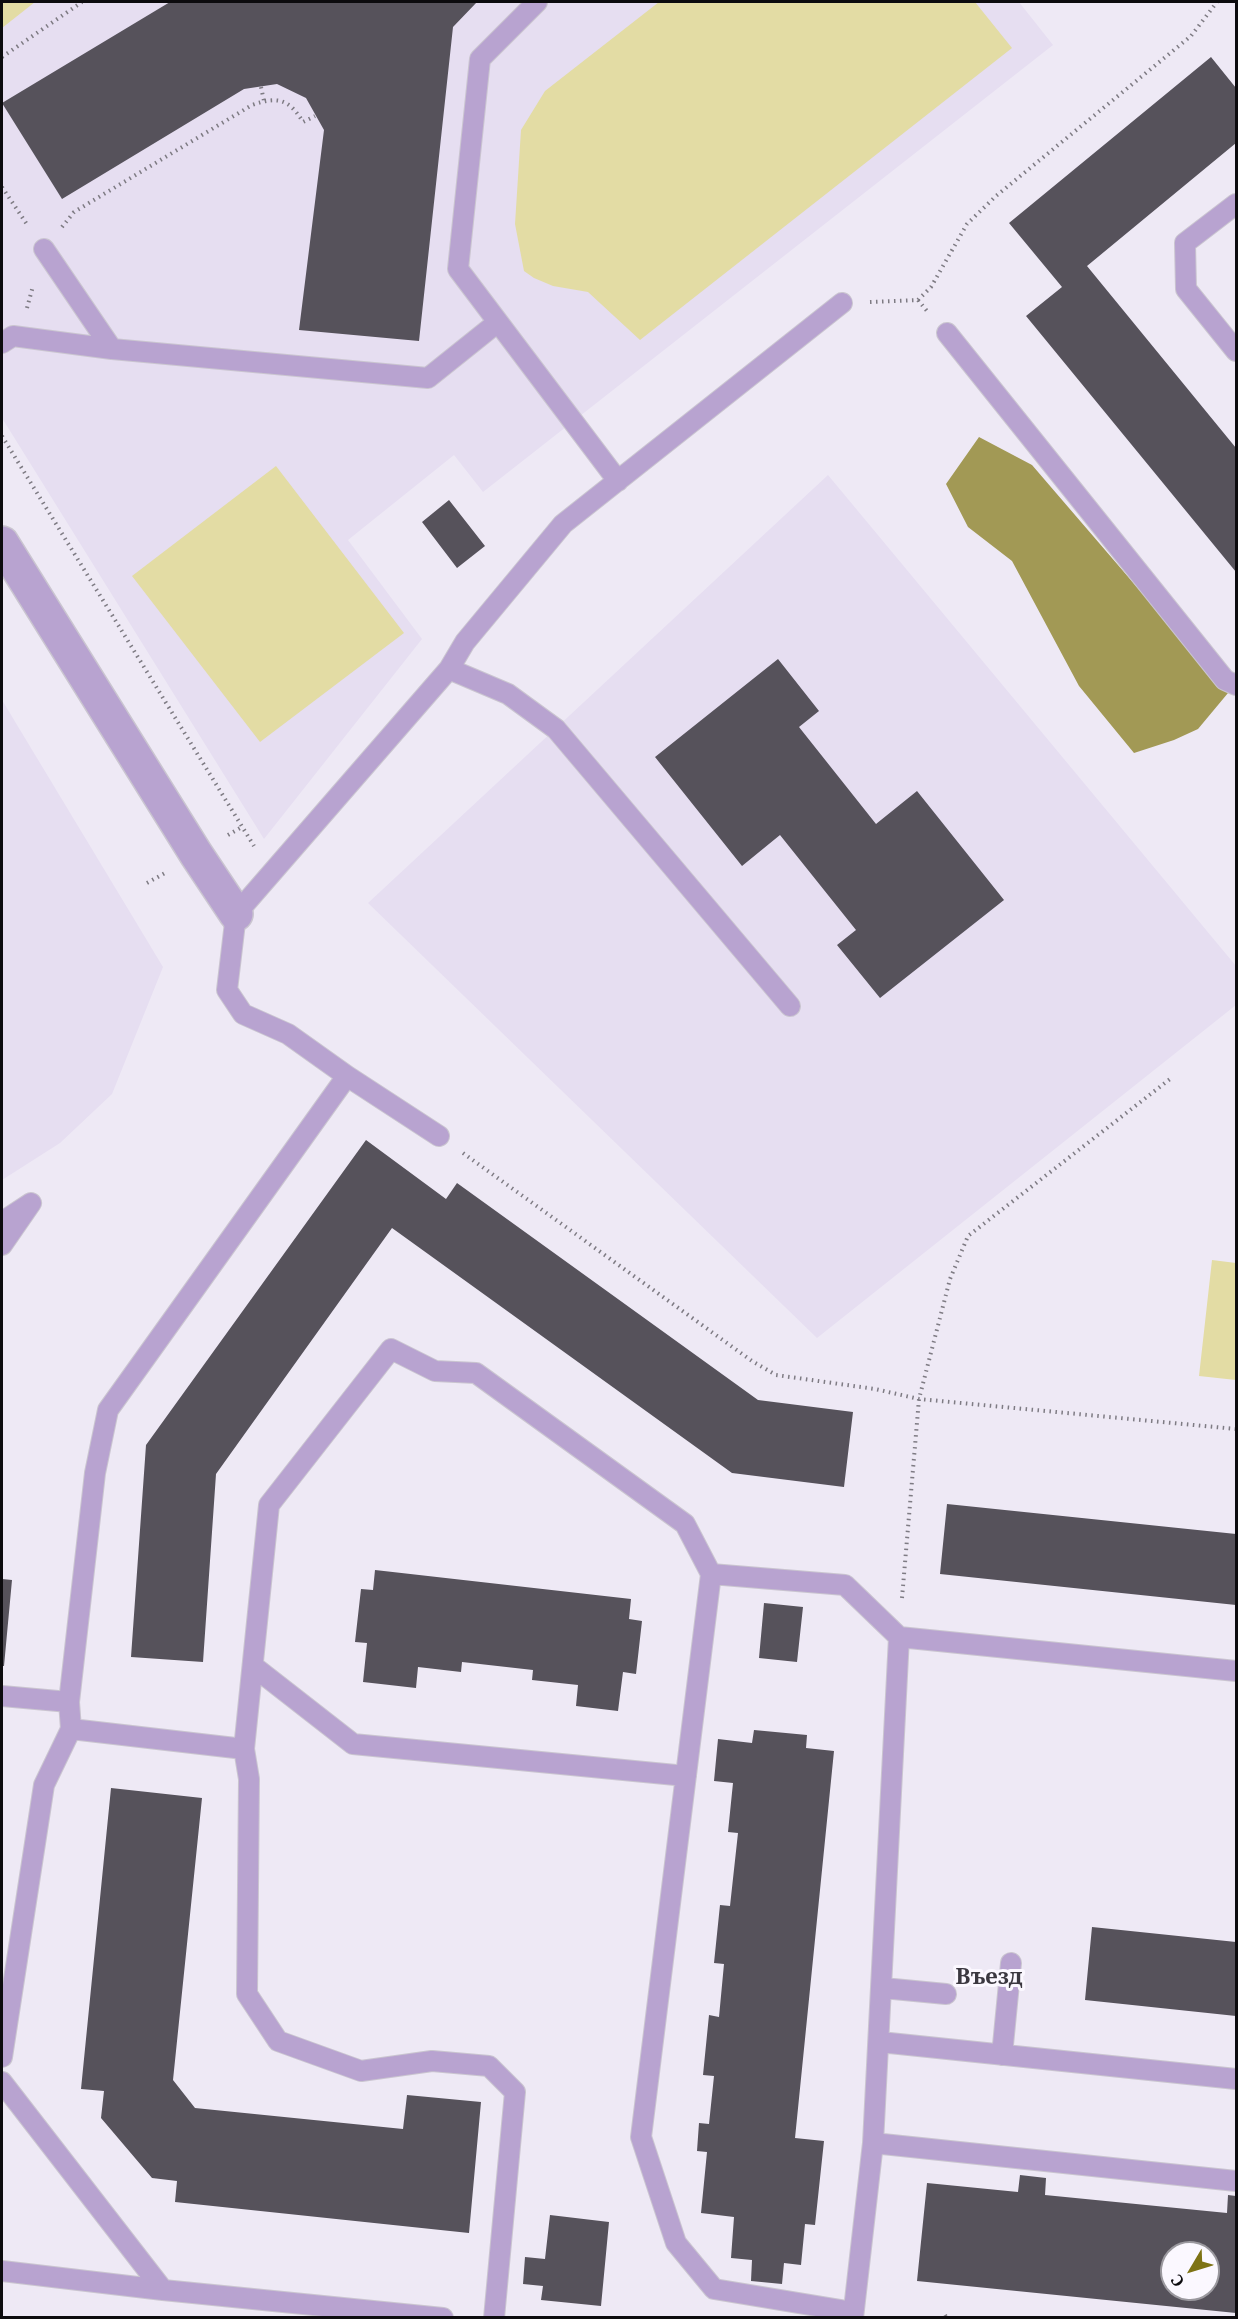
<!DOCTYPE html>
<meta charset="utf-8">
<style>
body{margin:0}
#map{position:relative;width:1238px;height:2319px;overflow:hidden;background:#eee9f5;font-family:"Noto Serif",serif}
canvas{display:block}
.frame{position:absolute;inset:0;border:3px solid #0c0b0e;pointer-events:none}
.north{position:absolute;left:1160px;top:2241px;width:60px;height:60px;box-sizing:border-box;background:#fbf8ff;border:2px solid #9b999f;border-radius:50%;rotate:232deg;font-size:16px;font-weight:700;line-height:24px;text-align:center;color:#0c0b0e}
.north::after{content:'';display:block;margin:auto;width:21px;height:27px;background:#7e7315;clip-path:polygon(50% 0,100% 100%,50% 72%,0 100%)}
</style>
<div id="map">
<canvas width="1238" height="2319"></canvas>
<div class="frame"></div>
<div class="north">С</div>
</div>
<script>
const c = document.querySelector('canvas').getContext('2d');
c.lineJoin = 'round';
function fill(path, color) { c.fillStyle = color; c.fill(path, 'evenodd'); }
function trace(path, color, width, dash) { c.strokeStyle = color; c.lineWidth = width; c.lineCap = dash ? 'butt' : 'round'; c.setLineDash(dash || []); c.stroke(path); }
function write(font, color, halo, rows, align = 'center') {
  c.font = font + ' "Noto Serif",serif'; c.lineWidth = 6; c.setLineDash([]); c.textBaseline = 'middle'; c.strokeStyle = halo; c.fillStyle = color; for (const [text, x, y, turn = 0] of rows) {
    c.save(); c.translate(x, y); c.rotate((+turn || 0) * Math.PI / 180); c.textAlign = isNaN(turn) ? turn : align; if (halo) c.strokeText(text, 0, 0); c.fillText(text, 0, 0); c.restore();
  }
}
fill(new Path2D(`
 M 2,2 L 1019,2 L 1053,45 L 483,492 L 454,455 L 348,540 L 422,639 L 264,839 L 2,418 Z
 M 828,475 L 1236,966 L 1236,1005 L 817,1338 L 368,903 Z
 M 2,700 L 163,967 L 112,1094 L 60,1143 L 2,1180 Z`), '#e6def1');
fill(new Path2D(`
 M 2,2 L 35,2 L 2,28 Z
 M 659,2 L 975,2 L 1012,48 L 640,340 L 588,292 L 553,286 L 534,278 L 524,271 L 515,224 L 521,130 L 545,91 Z
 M 276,466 L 404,633 L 260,742 L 132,576 Z
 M 1212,1260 L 1236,1263 L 1236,1380 L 1199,1376 Z`), '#e3dca4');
fill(new Path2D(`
 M 979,437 L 1032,465 L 1228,693 L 1198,729 L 1174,740 L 1134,753 L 1079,686 L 1012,561 L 968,527 L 946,484 Z`), '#a29955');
fill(new Path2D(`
 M 170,2 L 477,2 L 453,27 L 419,341 L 299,330 L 324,130 L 306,98 L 277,84 L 244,89 L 62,199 L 2,103 Z
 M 1211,57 L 1236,88 L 1236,143 L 1087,266 L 1236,448 L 1236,572 L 1026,316 L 1062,287 L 1009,223 Z
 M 449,500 L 485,546 L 457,568 L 422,522 Z
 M 778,659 L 819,711 L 799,727 L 876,824 L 917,791 L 1004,900 L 880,998 L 837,945 L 856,930 L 780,835 L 742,866 L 655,757 Z
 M 366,1140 L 446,1199 L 457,1183 L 758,1400 L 853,1412 L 844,1487 L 732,1473 L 392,1228 L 216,1474 L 203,1662 L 131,1657 L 146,1445 Z
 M 947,1504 L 1236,1534 L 1236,1605 L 940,1574 Z
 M 375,1570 L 631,1599 L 629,1619 L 642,1621 L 636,1674 L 623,1672 L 618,1711 L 576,1706 L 578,1685 L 532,1680 L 533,1670 L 462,1662 L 461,1672 L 418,1667 L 416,1688 L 363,1682 L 367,1643 L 355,1642 L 361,1589 L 373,1590 Z
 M 2,1579 L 12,1580 L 4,1666 L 2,1666 Z
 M 764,1603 L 803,1607 L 797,1662 L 759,1658 Z
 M 754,1730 L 807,1735 L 806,1748 L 834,1751 L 795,2138 L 824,2141 L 815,2225 L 805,2224 L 801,2265 L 784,2263 L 782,2284 L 751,2281 L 752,2260 L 731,2258 L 734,2217 L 701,2213 L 707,2152 L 697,2151 L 699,2123 L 709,2124 L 714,2076 L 703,2075 L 709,2015 L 719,2017 L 724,1964 L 714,1963 L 720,1905 L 730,1906 L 738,1833 L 728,1832 L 733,1783 L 714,1781 L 718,1739 L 752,1743 Z
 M 111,1788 L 202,1798 L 173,2080 L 195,2108 L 403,2129 L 407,2095 L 481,2102 L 469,2233 L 175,2202 L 177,2181 L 152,2178 L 101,2118 L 104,2091 L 81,2089 Z
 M 1092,1927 L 1236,1942 L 1236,2016 L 1085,2000 Z
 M 1020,2175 L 1046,2178 L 1045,2195 L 1227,2213 L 1228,2195 L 1236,2196 L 1236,2313 L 917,2281 L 927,2183 L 1018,2192 ZM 1172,2253 L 1208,2253 L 1208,2289 L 1172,2289 Z
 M 550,2215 L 609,2222 L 601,2306 L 541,2300 L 543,2286 L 523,2284 L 525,2257 L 545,2259 Z`), '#56525b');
const service = new Path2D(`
 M 1236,204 L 1185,243 L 1186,289 L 1236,351
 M 44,249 L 112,349
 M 498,322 L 458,269 L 480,59 L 537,2
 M 947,333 L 1225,680 L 1236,685
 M 2,343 L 13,336 L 112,349 L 428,378 L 498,322 L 618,481
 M 449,669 L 465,642 L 563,524 L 842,303
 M 347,1076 L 288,1034 L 243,1014 L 227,990 L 236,914 L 449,669 L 508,694 L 556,729 L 790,1006
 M 439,1136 L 347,1076 L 108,1410 L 95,1473 L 69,1702 L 71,1729 L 244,1749 L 269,1505 L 391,1349 L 435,1371 L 476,1373 L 685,1524 L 711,1574 L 641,2137 L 676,2243 L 714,2289 L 853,2312
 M 2,1222 L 31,1203 L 2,1245
 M 711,1574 L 845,1585 L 899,1637 L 1236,1671
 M 253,1666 L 353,1744 L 686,1776
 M 2,1696 L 69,1702
 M 244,1749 L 249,1779 L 247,1994 L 278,2041 L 361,2071 L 432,2061 L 489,2066 L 515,2092 L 494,2318
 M 883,1988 L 946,1994
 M 880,2042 L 1236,2079
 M 1002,2055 L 1011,1963
 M 2,2057 L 44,1785 L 71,1729
 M 2,2082 L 163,2290 L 443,2318
 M 873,2143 L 1236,2181
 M 2,2271 L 163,2290
 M 853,2318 L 873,2143 L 899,1637`);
const minor = new Path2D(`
 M 2,543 L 196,854 L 236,914`);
trace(service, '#cac5d0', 22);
trace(minor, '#cac5d0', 36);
trace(new Path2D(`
 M 2,57 L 82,2
 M 261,87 L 264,101
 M 2,187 L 28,226
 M 62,227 L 74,212 L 252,105 C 278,96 289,99 303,122 L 315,116
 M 918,300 L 927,311
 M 870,302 L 918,300 L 931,287 L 967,224 L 996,196 L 1191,36 L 1217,2
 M 27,308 L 33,286
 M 2,436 L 254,846
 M 228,835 L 242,827
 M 147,883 L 165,873
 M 463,1153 L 752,1361 L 776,1375 L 875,1389 L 919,1399 L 1236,1429
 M 902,1598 L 919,1399 L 950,1279 L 968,1236 L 1170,1079
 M 945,2315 L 947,2318`), '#7e7b83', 4, [1.5, 4.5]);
trace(service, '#b8a3d0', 20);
trace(minor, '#b8a3d0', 33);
write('bold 22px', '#3b3840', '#fbf8ff', [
 ["Въезд",989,1978]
]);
</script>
